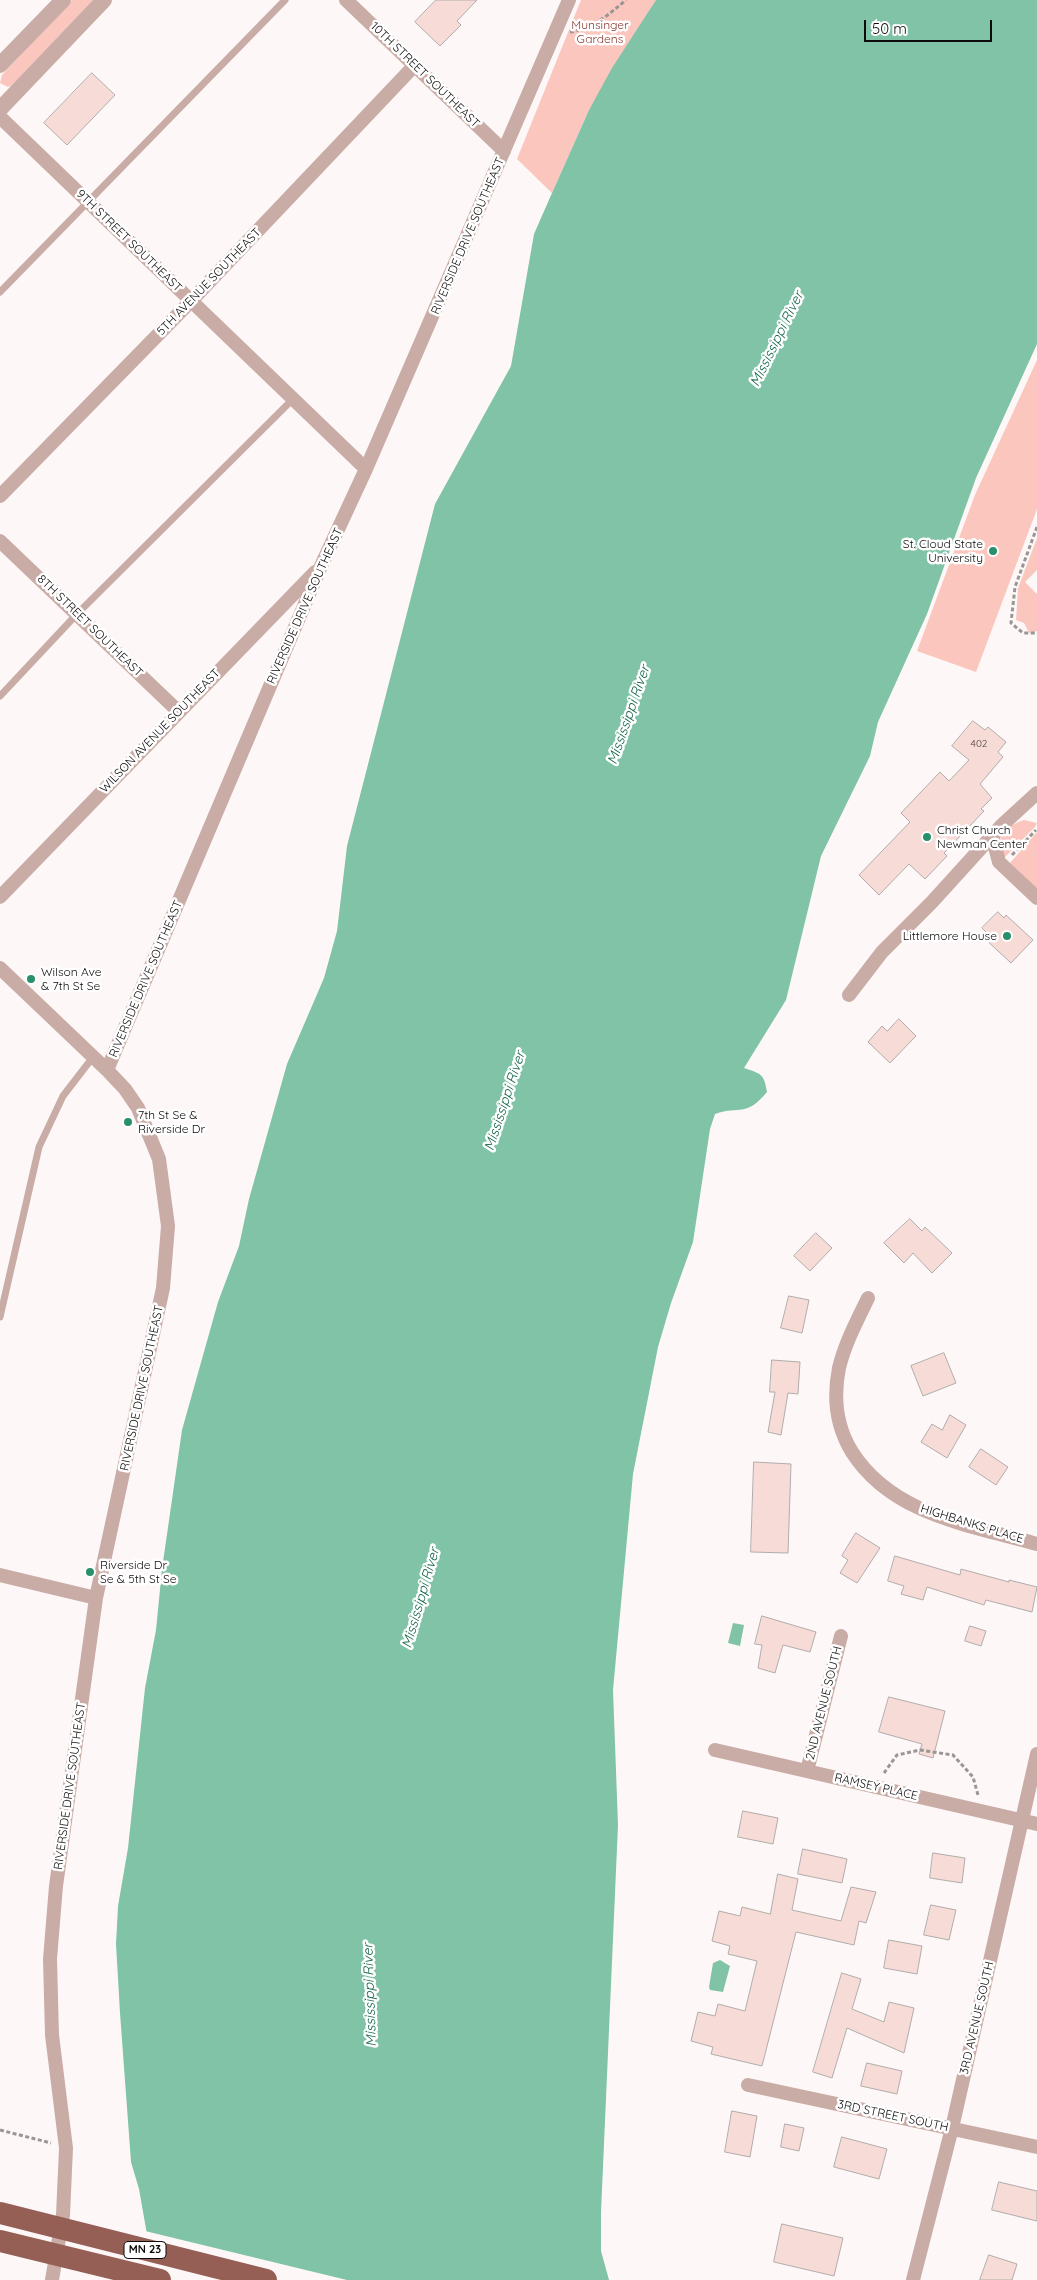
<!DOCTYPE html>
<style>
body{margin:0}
#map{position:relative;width:1037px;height:2280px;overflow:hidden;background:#fdf8f7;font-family:Quicksand,sans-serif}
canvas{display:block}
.scale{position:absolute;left:864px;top:20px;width:128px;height:22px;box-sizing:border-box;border:2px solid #0d0b0b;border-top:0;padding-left:6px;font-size:15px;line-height:18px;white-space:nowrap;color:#0d0b0b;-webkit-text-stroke:4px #fff;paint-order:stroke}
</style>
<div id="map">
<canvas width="1037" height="2280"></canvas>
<div class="scale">50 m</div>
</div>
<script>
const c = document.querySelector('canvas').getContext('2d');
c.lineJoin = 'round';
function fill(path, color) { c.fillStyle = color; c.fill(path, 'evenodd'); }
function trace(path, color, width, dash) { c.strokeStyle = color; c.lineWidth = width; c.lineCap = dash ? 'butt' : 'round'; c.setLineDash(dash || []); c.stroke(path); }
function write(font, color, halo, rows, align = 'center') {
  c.font = font + ' Quicksand,sans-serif'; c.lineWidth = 5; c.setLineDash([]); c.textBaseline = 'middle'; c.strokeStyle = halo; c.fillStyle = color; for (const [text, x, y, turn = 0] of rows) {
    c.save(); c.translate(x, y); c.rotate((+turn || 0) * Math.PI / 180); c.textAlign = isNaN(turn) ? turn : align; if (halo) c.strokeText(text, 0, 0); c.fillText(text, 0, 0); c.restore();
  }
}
fill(new Path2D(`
 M 72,0 L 93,0 L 12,85 L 8,87 L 0,83 L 2,75 Z
 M 581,0 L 656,0 L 589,110 L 552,193 L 517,159 Z
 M 1037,360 L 1037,509 L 976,672 L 917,651 L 975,495 Z
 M 1037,538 L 1037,570 L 1025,582 L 1037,594 L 1037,631 L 1029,633 L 1024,623 L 1016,620 L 1018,588 Z
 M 1024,820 L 1037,823 L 1035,827 L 1004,858 C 1003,853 1000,847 1000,842 C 1000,830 1015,823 1024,820 Z
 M 1037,832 L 1037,892 L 1010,863 Z`), '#fac6bd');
fill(new Path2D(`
 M 656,0 L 1037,0 L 1037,344 L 976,478 L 927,614 L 878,722 L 870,756 L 821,856 L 786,1000 L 744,1068 C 761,1074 764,1073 767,1092 C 745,1118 741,1105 715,1114 L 710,1129 L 693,1242 L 671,1303 L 658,1347 L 633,1474 L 613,1690 L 618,1825 L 601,2212 L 601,2251 L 609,2280 L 155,2280 L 139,2189 L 131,2162 L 120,2013 L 116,1944 L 118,1906 L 128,1848 L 145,1688 L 156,1630 L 162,1569 L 182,1430 L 218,1302 L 239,1246 L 249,1199 L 287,1064 L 324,978 L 337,931 L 347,846 L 435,504 L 511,366 L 534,234 L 552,193 L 589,110 L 612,68 Z
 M 733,1623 L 744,1625 L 740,1646 L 728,1643 Z
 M 720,1960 L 730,1966 L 723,1992 L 710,1990 L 709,1987 L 713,1963 Z`), '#80c3a6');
fill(new Path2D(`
 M 145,2231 L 347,2280 L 153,2280 Z`), '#fdf8f7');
const building = new Path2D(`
 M 436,0 L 477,0 L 457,21 L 461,25 L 440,46 L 415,22 Z
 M 92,73 L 115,95 L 67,145 L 44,123 Z
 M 973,721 L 985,730 L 988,727 L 1006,742 L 998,752 L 1003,757 L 980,784 L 992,798 L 981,809 L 984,811 L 944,853 L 947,856 L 925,879 L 909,864 L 879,895 L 859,875 L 910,822 L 901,813 L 940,772 L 949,781 L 969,760 L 952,746 Z
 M 998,912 L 1004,918 L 1006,915 L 1033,940 L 1011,963 L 984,938 L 988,934 L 982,928 Z
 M 899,1019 L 916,1036 L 890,1063 L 868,1042 L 882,1026 L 887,1031 Z
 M 910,1219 L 922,1231 L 925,1227 L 952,1253 L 932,1273 L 913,1253 L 904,1263 L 884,1243 Z
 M 816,1233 L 832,1248 L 810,1271 L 794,1256 Z
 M 789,1296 L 809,1300 L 802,1333 L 781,1328 Z
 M 944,1353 L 956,1383 L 923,1396 L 911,1366 Z
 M 772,1360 L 800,1362 L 798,1394 L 788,1393 L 781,1435 L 768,1432 L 775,1392 L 770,1392 Z
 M 950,1415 L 966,1425 L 947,1458 L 921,1442 L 932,1424 L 942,1430 Z
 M 981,1449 L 1008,1467 L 996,1485 L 969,1467 Z
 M 754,1462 L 791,1464 L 788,1553 L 751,1552 Z
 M 856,1533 L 880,1548 L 857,1583 L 840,1573 L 848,1560 L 842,1556 Z
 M 895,1556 L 960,1575 L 961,1569 L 1009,1582 L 1009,1580 L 1037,1587 L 1032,1612 L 986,1600 L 984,1605 L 927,1587 L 923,1600 L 901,1594 L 904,1586 L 888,1581 Z
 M 762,1616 L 816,1632 L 810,1652 L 783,1645 L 775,1673 L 758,1668 L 762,1645 L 755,1644 Z
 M 970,1626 L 986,1631 L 981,1646 L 965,1641 Z
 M 889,1697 L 945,1711 L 933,1758 L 919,1754 L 922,1744 L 879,1732 Z
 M 743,1811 L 778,1818 L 773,1844 L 738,1837 Z
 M 803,1849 L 847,1859 L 842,1883 L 798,1874 Z
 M 933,1853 L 965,1858 L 962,1883 L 930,1878 Z
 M 778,1874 L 798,1879 L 792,1910 L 841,1921 L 851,1887 L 876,1892 L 866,1923 L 859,1921 L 854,1945 L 796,1932 L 762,2066 L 711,2054 L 713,2047 L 691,2041 L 698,2012 L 715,2016 L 718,2004 L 745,2011 L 757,1961 L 728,1954 L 730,1946 L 712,1941 L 719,1911 L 740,1916 L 742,1907 L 770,1914 Z
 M 931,1905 L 956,1910 L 949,1940 L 924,1935 Z
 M 889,1940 L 922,1946 L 917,1974 L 884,1968 Z
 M 842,1973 L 861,1979 L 852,2009 L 884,2022 L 889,2002 L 914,2008 L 904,2053 L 847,2028 L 832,2078 L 813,2072 Z
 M 867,2063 L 902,2071 L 897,2094 L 861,2086 Z
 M 732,2111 L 757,2116 L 750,2157 L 725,2152 Z
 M 785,2124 L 804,2128 L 799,2151 L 781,2147 Z
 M 842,2137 L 887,2149 L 879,2179 L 834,2167 Z
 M 999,2182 L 1037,2191 L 1037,2221 L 992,2210 Z
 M 782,2224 L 843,2238 L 834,2276 L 774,2262 Z
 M 989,2255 L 1017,2264 L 1012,2280 L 980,2280 Z`);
fill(building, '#f7dbd6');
trace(building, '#b1acab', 1);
trace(new Path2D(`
 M 570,32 C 594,28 608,15 626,0
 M 1037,527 L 1015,587 L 1011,623 L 1023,633 L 1037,633
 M 1012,855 L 1036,830
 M 884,1773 L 897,1755 L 920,1750 L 953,1755 L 973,1777 L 978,1795
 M 0,2130 L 51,2143`), '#999695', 3, [4, 2.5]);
trace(new Path2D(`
 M 0,292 L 285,0
 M 0,696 L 77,614 L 293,399
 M 0,1317 L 39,1147 L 63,1096 L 93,1057`), '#caaca6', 7);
trace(new Path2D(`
 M 346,0 L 504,151
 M 0,117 L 366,469
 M 0,496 L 191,301 L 415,65
 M 0,541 L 179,712
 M 992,836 L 999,862 L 1037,898
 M 0,897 L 315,572
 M 0,968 L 107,1070 L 125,1089 L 138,1108 L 159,1159 L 168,1226 L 163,1288 L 96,1598 L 56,1886 L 50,1959 L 52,2035 L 66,2148 L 63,2215 L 52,2280
 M 849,995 L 882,952 L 932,902 L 1001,826 L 1037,793
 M 107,1070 L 321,566 L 366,469 L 569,0
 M 868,1298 C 857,1321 845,1343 839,1368 C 833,1398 836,1426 852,1452 C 892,1515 970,1525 1037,1544
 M 0,1575 L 96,1598
 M 715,1750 L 1037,1824
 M 807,1771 L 841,1636
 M 748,2085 L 1037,2147
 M 913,2280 L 952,2128 L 1037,1754`), '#caaca6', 14);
trace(new Path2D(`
 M 0,65 L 63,0
 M 0,109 L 104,0`), '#caaca6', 16);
trace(new Path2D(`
 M 0,2213 L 266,2280
 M 0,2241 L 160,2280`), '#965f56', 22);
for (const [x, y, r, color] of [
 [993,551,5,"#2a906c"],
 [927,837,5,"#2a906c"],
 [1007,936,5,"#2a906c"],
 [31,979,5,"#2a906c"],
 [128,1122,5,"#2a906c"],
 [90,1572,5,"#2a906c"]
]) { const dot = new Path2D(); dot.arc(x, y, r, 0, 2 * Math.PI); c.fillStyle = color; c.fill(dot); trace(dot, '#fff', 2); }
write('10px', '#483f3e', null, [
 ["402",979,744]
]);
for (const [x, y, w] of [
 [145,2250,42]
]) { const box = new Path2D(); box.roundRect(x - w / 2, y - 8.5, w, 17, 4); c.fillStyle = '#fff'; c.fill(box); trace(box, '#0d0b0b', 1); }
write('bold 11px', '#0d0b0b', null, [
 ["MN 23",145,2250]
]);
write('12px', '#893b30', '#fff', [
 ["Munsinger",600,25],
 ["Gardens",600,39]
]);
write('12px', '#0d0b0b', '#fff', [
 ["10TH STREET SOUTHEAST",425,75,44],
 ["RIVERSIDE DRIVE SOUTHEAST",468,236,-67],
 ["9TH STREET SOUTHEAST",129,241,44],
 ["5TH AVENUE SOUTHEAST",209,282,-46],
 ["RIVERSIDE DRIVE SOUTHEAST",305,606,-66],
 ["8TH STREET SOUTHEAST",90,626,44],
 ["WILSON AVENUE SOUTHEAST",160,731,-46],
 ["RIVERSIDE DRIVE SOUTHEAST",146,979,-67],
 ["RIVERSIDE DRIVE SOUTHEAST",142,1388,-78],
 ["HIGHBANKS PLACE",972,1524,17],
 ["2ND AVENUE SOUTH",824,1703,-76],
 ["RIVERSIDE DRIVE SOUTHEAST",70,1786,-82],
 ["RAMSEY PLACE",876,1787,13],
 ["3RD AVENUE SOUTH",977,2018,-77],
 ["3RD STREET SOUTH",893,2116,12]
]);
write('12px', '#0d0b0b', '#fff', [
 ["St. Cloud State",983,544,"right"],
 ["University",983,558,"right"],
 ["Christ Church",937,830],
 ["Newman Center",937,844],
 ["Littlemore House",997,936,"right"],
 ["Wilson Ave",41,972],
 ["& 7th St Se",41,986],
 ["7th St Se &",138,1115],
 ["Riverside Dr",138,1129],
 ["Riverside Dr",100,1565],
 ["Se & 5th St Se",100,1579]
], 'left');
write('italic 14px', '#14664a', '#fff', [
 ["Mississippi River",777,339,-64],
 ["Mississippi River",629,715,-71],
 ["Mississippi River",505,1101,-72],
 ["Mississippi River",421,1598,-74],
 ["Mississippi River",370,1995,-92]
]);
</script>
